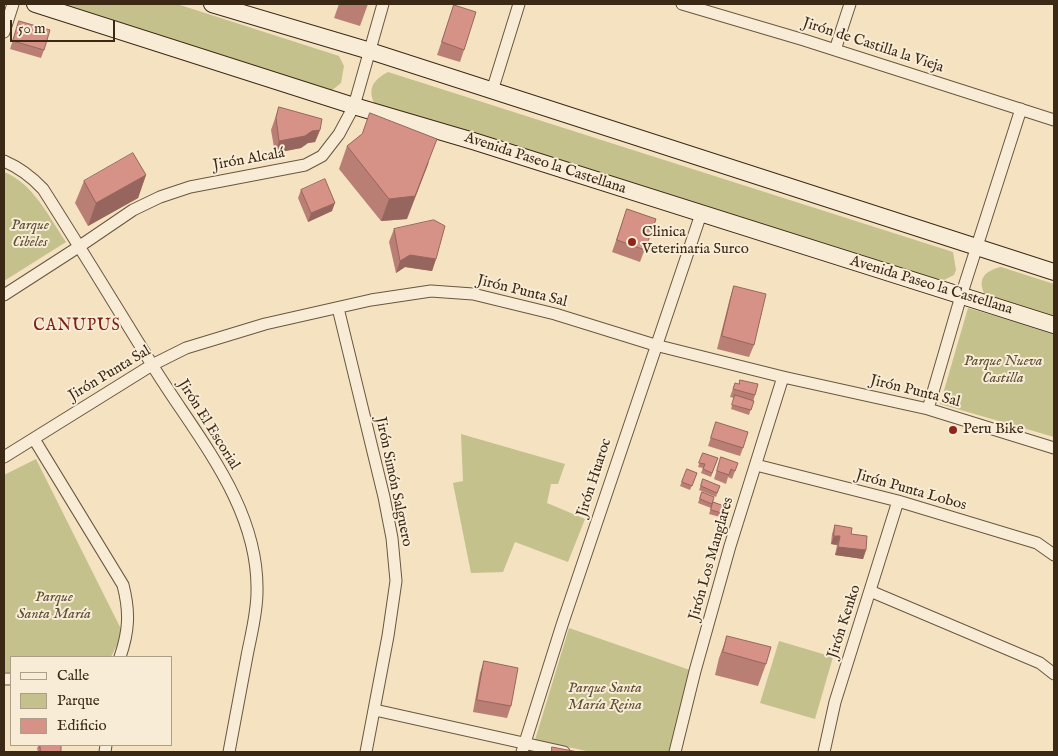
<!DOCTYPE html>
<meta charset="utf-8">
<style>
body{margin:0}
#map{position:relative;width:1058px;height:756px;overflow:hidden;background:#f4e2c1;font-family:"IM FELL English",serif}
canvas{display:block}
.frame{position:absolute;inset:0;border:5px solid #3b2915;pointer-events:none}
.legend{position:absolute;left:10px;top:656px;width:162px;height:90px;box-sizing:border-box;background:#f8ecd7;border:1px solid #ac9e89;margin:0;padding:6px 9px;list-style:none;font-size:15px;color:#3b2915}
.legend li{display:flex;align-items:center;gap:10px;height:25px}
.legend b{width:25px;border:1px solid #ac9e89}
.scale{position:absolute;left:10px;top:20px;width:105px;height:22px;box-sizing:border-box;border:2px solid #3b2915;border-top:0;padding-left:6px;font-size:15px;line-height:18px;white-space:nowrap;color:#3b2915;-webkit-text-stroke:4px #f8ecd7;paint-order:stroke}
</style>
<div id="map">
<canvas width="1058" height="756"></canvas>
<div class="frame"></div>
<ul class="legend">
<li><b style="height:6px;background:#f8ecd7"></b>Calle</li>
<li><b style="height:14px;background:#c4c18d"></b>Parque</li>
<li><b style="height:14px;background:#d79287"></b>Edificio</li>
</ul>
<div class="scale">50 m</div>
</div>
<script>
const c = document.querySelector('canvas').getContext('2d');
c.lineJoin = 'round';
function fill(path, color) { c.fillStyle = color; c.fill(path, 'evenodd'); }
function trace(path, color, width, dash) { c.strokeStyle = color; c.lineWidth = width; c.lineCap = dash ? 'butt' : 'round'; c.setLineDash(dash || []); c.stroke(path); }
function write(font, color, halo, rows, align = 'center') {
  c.font = font + ' "IM FELL English",serif'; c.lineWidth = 4; c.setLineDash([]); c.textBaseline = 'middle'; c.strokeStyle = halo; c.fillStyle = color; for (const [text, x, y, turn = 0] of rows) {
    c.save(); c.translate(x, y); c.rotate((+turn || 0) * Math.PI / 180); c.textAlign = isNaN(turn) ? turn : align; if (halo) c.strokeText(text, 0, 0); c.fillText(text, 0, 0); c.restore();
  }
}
fill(new Path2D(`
 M 58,4 L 177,4 L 339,56 L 344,66 L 341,83 L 331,91 Z
 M 388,72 L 953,252 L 956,270 L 954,275 L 940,282 L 375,105 C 367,89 373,80 388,72 Z
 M 4,172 C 33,183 49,217 66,242 L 4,281 Z
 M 1001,267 L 1054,284 L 1054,319 L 987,298 C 976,281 983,271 1001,267 Z
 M 968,308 L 1054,333 L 1054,437 L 940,404 Z
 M 461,434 L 565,464 L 558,484 L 551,484 L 547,503 L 585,519 L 568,562 L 515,542 L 503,572 L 471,573 L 453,483 L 463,481 Z
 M 36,459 L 123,633 L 111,657 L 11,657 L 11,672 L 4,672 L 4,475 Z
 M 569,628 L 690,670 L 670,752 L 591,752 L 535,740 Z
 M 779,641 L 833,657 L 815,719 L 760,703 Z`), '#c4c18d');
const street = new Path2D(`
 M 682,4 L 804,40 L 1054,120
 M 4,32 L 13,4
 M 835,50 L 850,4
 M 492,91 L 519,4
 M 4,161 C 20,168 31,176 43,189 C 80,247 115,305 151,363 C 194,434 259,504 257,592 C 257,613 251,635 247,656 C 241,688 235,720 229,752
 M 4,295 L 80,246 L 133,210 L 160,197 L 190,187 L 305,165 L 322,156 L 339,134 L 354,106 L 383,4
 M 338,308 L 384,497 L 392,538 L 396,581 L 388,636 L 366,752
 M 928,409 L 961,296 L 1021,109
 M 34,439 L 123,585 C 130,612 129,631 120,657
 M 4,457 L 152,365 L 186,348 L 265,324 L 371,300 L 431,291 L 473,294 L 555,314 L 655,345 L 783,377 L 928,409 L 1054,448
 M 756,465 L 898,501 L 1037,543 L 1054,555
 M 870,591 L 1040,663 L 1054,674
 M 4,679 L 11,679
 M 375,710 L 564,752
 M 105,752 L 106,745
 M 522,752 L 562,625 L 701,214
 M 675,752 L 695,671 L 730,546 L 783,377
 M 824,752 L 835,702 L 898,501`);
const secondary = new Path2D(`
 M 35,4 L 354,106 L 473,141 L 1054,325
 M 212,4 L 370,51 L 1054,272`);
trace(street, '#695740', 13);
trace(secondary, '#3b2915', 18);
trace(street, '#f8ecd7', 11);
trace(secondary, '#f8ecd7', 16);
fill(new Path2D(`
 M 339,4 L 368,4 L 360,26 L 334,18 Z
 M 454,5 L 464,50 L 460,62 L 437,55 Z
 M 19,21 L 44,50 L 41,58 L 10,49 Z
 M 279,107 L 320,130 L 315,142 L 308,143 L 301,148 L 275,153 L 271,130 Z
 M 362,134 L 407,219 L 381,221 L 339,169 L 347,146 Z
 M 146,175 L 138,198 L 88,226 L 75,203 L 84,181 Z
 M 301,190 L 332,211 L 308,222 L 298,198 Z
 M 627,209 L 656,219 L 640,262 L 612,252 Z
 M 394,229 L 436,259 L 432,271 L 405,267 L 396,273 L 389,242 Z
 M 734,286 L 754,345 L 749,357 L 717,349 L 730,298 Z
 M 735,383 L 755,395 L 749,415 L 731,409 L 734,398 L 730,397 Z
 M 716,422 L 743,448 L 740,456 L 708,446 Z
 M 703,453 L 718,458 L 711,477 L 701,473 L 703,468 L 698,467 Z
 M 721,457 L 738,463 L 732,479 L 728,477 L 726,484 L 714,479 Z
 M 687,469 L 697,473 L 690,490 L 680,486 Z
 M 703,479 L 720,486 L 716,497 L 699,490 Z
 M 702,492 L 714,497 L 711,508 L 698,503 Z
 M 713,502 L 724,506 L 720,517 L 709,514 Z
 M 835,525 L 851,534 L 866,550 L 863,559 L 835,555 L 837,545 L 831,544 L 832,534 Z
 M 727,636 L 766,664 L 758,686 L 715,675 L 719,658 Z
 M 484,661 L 511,706 L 507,718 L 473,712 L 480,673 Z
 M 39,745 L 61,745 L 61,752 L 38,752 L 37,748 Z`), '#b97e74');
fill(new Path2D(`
 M 320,130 L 315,142 L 308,143 L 301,148 L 275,153 L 279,141 L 312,131 Z
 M 429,162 L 407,219 L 381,221 L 389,199 Z
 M 146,175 L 138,198 L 88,226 L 96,203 Z
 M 335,203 L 332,211 L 308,222 L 311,213 Z
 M 410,255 L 436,259 L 432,271 L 405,267 L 396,273 L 400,261 Z
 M 834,536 L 840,536 L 837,545 L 831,544 Z
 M 838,547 L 866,550 L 863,559 L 835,555 Z`), '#96665e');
const building = new Path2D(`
 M 454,5 L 476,12 L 464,50 L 442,42 Z
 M 19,21 L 50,30 L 44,50 L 13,41 Z
 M 279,107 L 322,119 L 320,130 L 312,131 L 305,136 L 279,141 L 276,118 Z
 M 370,113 L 437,139 L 415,196 L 389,199 L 347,146 L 362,134 Z
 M 133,153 L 146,175 L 96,203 L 84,181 Z
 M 325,179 L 335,203 L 311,213 L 301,190 Z
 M 627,209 L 656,219 L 645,250 L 617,240 Z
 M 434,220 L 445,226 L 436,259 L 410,255 L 400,261 L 394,229 Z
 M 734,286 L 766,294 L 754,345 L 722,336 Z
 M 740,380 L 758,384 L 755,395 L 733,389 L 735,383 L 739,384 Z
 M 735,395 L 754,401 L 751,410 L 732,405 Z
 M 716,422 L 748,432 L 743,448 L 711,438 Z
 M 703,453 L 718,458 L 712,473 L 703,469 L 705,464 L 699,463 Z
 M 721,457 L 738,463 L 735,471 L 731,469 L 729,475 L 717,471 Z
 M 687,469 L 697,473 L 692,486 L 682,482 Z
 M 703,479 L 720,486 L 717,493 L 701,486 Z
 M 702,492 L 714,497 L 712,504 L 700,499 Z
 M 713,502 L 724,506 L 722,513 L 711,510 Z
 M 835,525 L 852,528 L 851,534 L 867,536 L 866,550 L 838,547 L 840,536 L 834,536 Z
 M 727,636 L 771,647 L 766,664 L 723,652 Z
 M 484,661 L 518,668 L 511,706 L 477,700 Z
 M 40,745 L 61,745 L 61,752 L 41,752 Z
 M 552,747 L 578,752 L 552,752 Z`);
fill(building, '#d79287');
trace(building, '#96665e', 1);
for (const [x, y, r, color] of [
 [632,242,5,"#8f2418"],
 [953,430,5,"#8f2418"]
]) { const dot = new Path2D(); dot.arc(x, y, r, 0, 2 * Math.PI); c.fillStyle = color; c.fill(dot); trace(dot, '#f8ecd7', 2); }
write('15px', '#3b2915', '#f8ecd7', [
 ["Jirón de Castilla la Vieja",873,46,18],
 ["Jirón Alcalá",249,160,-10],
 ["Avenida Paseo la Castellana",545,164,18],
 ["Avenida Paseo la Castellana",931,286,17],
 ["Jirón Punta Sal",522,292,14],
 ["Jirón Punta Sal",110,374,-31],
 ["Jirón Punta Sal",915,392,14],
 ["Jirón El Escorial",208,425,58],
 ["Jirón Huaroc",595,478,-72],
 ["Jirón Simón Salguero",393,482,78],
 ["Jirón Punta Lobos",911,491,16],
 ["Jirón Los Manglares",712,559,-74],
 ["Jirón Kenko",845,622,-72]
]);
write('italic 15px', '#5d4f33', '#f8ecd7', [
 ["Parque",30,226],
 ["Cibeles",30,243],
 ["Parque Nueva",1003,362],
 ["Castilla",1003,379],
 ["Parque",54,598],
 ["Santa María",54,615],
 ["Parque Santa",605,689],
 ["María Reina",605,706]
]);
write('15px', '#3b2915', '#f8ecd7', [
 ["Clinica",642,233],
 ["Veterinaria Surco",642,250],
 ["Peru Bike",963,430]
], 'left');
c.letterSpacing = '1px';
write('16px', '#7a1f14', '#f8ecd7', [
 ["CANUPUS",77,327]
]);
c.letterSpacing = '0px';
</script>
